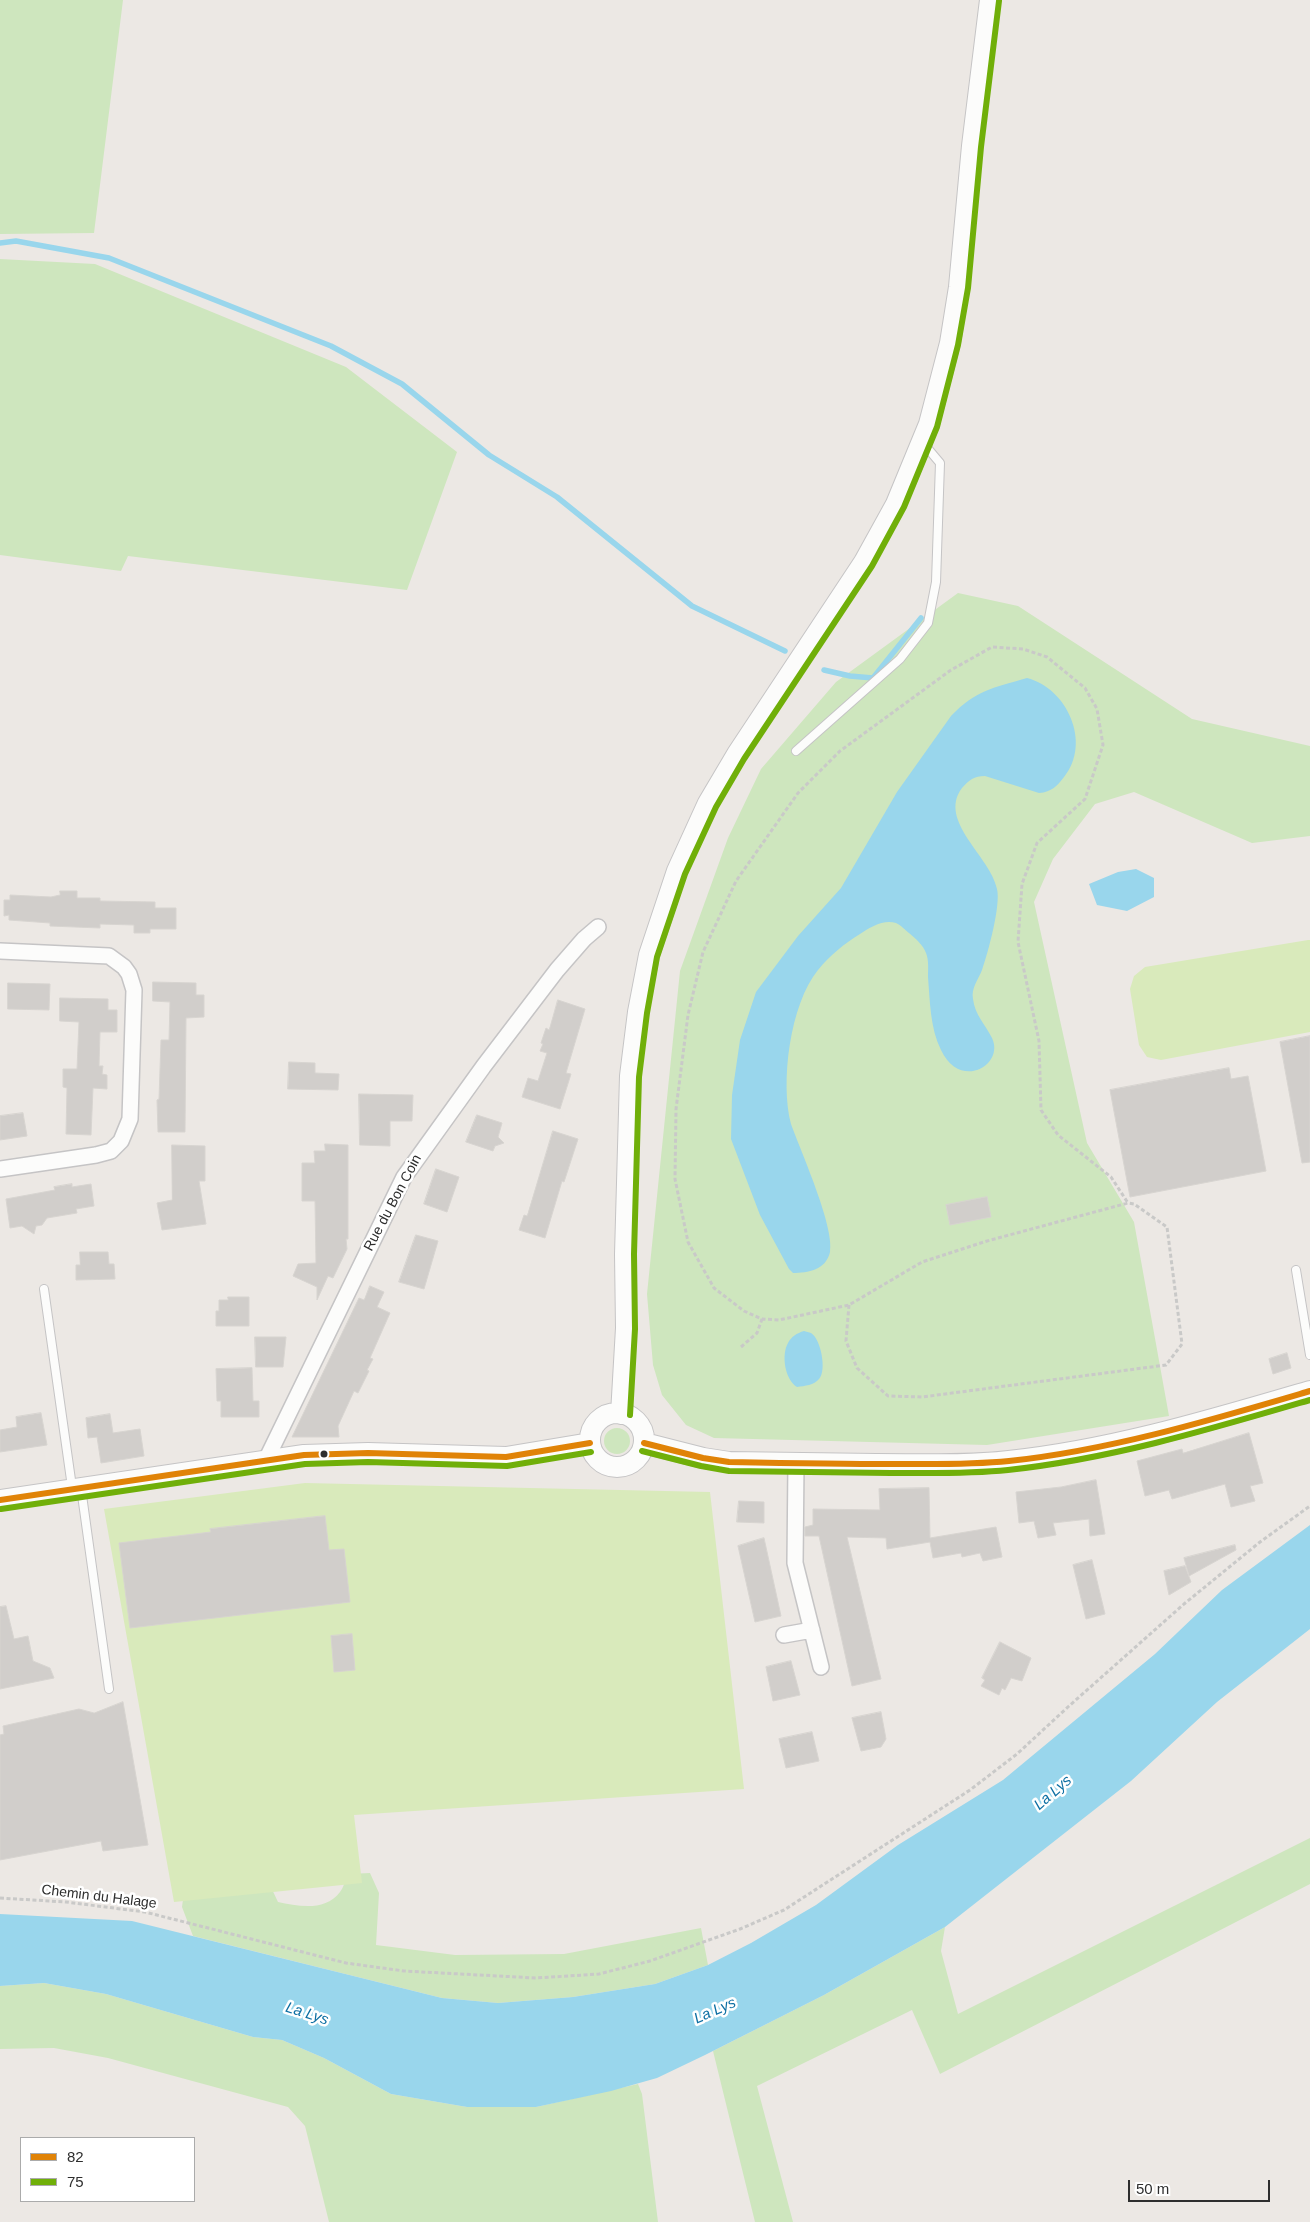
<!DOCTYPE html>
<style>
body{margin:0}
#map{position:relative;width:1310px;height:2222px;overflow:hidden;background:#ece8e4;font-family:Helvetica,sans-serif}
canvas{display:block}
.legend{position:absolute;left:20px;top:2137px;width:175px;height:65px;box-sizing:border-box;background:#fff;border:1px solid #ababab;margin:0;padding:6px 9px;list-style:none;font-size:15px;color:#2e2e2e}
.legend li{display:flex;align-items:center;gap:10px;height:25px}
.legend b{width:25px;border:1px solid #ababab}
.scale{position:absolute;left:1128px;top:2180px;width:142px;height:22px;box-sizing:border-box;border:2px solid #2e2e2e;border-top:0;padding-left:6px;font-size:15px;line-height:18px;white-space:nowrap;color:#2e2e2e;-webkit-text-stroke:4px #fff;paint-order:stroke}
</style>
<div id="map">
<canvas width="1310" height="2222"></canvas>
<ul class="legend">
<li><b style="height:6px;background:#e08307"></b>82</li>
<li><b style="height:6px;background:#70af09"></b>75</li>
</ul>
<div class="scale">50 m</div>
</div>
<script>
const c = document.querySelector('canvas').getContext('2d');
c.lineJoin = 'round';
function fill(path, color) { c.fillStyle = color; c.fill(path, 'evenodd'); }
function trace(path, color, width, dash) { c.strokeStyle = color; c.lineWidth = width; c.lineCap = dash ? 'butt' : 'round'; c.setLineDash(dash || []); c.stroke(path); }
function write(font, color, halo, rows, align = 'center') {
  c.font = font + ' Helvetica,sans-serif'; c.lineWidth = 5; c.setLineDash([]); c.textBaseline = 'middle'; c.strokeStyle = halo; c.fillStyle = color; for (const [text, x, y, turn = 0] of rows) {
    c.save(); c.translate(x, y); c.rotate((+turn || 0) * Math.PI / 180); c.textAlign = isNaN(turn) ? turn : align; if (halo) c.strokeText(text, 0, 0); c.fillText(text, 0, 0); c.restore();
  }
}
fill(new Path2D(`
 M 0,0 L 123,0 L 94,233 L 0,234 Z
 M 0,259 L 95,264 L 346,367 L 457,452 L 407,590 L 128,556 L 121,571 L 0,555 Z
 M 958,593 L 1018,606 L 1192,719 L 1310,746 L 1310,836 L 1252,843 L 1134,792 L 1095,804 L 1053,859 L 1034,902 L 1087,1143 L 1134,1222 L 1169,1416 L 987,1445 L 714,1438 L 686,1425 L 662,1395 L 653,1365 L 647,1294 L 680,971 L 728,838 L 761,769 L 836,682 Z
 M604 1441a13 13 0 1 1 26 0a13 13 0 1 1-26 0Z
 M 1310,1838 L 1310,1884 L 940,2074 L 912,2010 L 757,2086 L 793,2222 L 755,2222 L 713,2051 L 824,1995 L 945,1927 L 941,1951 L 958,2014 Z
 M 370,1873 L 379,1893 L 376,1945 L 455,1955 L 564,1954 L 701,1928 L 708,1965 L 655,1984 L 573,1997 L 498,2003 L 442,1998 L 193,1936 L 182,1907 L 184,1892 L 269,1883 L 278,1902 C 298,1906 325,1912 340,1892 C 344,1887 345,1880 348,1874 Z
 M 44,1983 L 106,1994 L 253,2037 L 282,2040 L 324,2058 L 391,2094 L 467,2107 L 536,2107 L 638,2084 L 642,2094 L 658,2222 L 329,2222 L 305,2126 L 288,2107 L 108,2058 L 54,2048 L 0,2049 L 0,1986 Z`), '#cee6be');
fill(new Path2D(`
 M 1308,940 L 1310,940 L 1310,1032 L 1161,1060 L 1147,1057 L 1139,1045 L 1130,989 L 1134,976 L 1145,967 Z
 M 305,1483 L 710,1492 L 744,1789 L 354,1815 L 362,1883 L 174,1902 L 104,1509 Z`), '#d9eabb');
fill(new Path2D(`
 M 1027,678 C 1067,688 1092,743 1064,777 C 1057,786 1052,792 1039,793 L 985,776 C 974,776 969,780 962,788 C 937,821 991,857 997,889 C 1001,905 988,953 982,970 C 978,980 971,988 973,999 C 975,1015 985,1024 992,1038 C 1005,1065 960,1091 941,1050 C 930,1028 930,1001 928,977 C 928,970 929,960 926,953 C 923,945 916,939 909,933 C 905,930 901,925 896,923 C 884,919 870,927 860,934 C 844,944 830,955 818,970 C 790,1004 780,1083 791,1124 C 801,1152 835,1227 830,1252 C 826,1270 808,1273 793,1273 L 789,1269 L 760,1215 L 731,1139 L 732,1095 L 740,1040 L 756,992 L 798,936 L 841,888 L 897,792 L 951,716 C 976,690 993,688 1027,678 Z
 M 1136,869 L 1154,878 L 1154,897 L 1127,911 L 1097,905 L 1089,884 L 1118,872 Z
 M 804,1331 C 806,1332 809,1332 811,1333 C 821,1339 827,1371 819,1379 C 814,1385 805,1386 797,1387 C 785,1380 781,1355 788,1343 C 791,1337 797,1333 804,1331 Z
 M 1310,1525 L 1310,1629 L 1217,1702 L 1131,1781 L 945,1927 L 824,1995 L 705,2055 L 657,2078 L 611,2091 L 536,2107 L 467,2107 L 391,2094 L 324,2058 L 282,2040 L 253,2037 L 106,1994 L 44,1983 L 0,1986 L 0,1914 L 132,1921 L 442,1998 L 498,2003 L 573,1997 L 655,1984 L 708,1965 L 751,1943 L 816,1905 L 898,1845 L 1003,1780 L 1155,1654 L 1222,1590 Z`), '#99d6ec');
trace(new Path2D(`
 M 0,243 L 16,241 L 109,258 L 331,346 L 402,384 L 489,455 L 557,497 L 692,606 L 785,651
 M 824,670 L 850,676 L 873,678 L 921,618`), '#99d6ec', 5.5);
const building = new Path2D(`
 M 60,891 L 77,891 L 77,898 L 100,898 L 100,901 L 155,902 L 155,908 L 176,908 L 176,929 L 150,929 L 150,933 L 134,933 L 134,925 L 100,924 L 100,928 L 50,926 L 50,923 L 9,920 L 9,915 L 4,916 L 4,900 L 10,900 L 10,895 L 51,897 L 60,895 Z
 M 153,982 L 196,983 L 196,995 L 204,995 L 204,1017 L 186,1018 L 185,1132 L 158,1132 L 157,1100 L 159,1099 L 161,1040 L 169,1040 L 170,1002 L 153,1001 Z
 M 8,983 L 50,984 L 49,1010 L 8,1009 Z
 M 60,998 L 108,999 L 108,1010 L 117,1010 L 117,1032 L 100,1032 L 99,1066 L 103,1066 L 102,1074 L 107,1075 L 107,1089 L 93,1088 L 91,1135 L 66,1134 L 67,1088 L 63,1087 L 63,1069 L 77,1069 L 79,1022 L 60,1021 Z
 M 558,1000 L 585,1009 L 566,1073 L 571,1074 L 560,1109 L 522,1097 L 528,1078 L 538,1081 L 547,1053 L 540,1051 L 543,1044 L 541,1043 L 546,1028 L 549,1030 Z
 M 1310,1036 L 1310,1162 L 1302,1163 L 1280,1042 Z
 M 289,1062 L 315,1063 L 315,1073 L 339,1074 L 338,1090 L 288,1089 Z
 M 1229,1068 L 1231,1079 L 1248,1076 L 1266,1171 L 1130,1197 L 1110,1090 Z
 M 359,1094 L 413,1095 L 412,1121 L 390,1121 L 390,1146 L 360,1145 Z
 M 23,1113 L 27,1136 L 0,1140 L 0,1116 Z
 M 477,1115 L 502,1123 L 498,1137 L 504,1143 L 495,1146 L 493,1151 L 466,1142 Z
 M 553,1131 L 578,1139 L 564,1182 L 562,1181 L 545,1238 L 519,1230 L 524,1215 L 527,1216 Z
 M 325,1144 L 348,1145 L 348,1239 L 346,1239 L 347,1249 L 333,1278 L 328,1276 L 317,1300 L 317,1287 L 293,1276 L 298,1264 L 316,1263 L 315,1201 L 302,1201 L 302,1163 L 315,1163 L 314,1151 L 325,1151 Z
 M 172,1145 L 205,1146 L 205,1181 L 199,1181 L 206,1224 L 162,1230 L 157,1203 L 172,1200 Z
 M 436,1169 L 459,1177 L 447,1212 L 424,1204 Z
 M 72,1184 L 72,1187 L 91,1184 L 94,1206 L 76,1209 L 77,1213 L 47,1218 L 42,1225 L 36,1226 L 34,1234 L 22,1226 L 10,1228 L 6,1199 L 55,1190 L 54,1187 Z
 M 987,1197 L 991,1217 L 950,1225 L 946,1205 Z
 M 416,1235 L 438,1241 L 424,1289 L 399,1282 Z
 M 80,1252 L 108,1252 L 109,1264 L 114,1264 L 115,1279 L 76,1280 L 76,1265 L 80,1265 Z
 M 370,1286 L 384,1292 L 377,1307 L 390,1313 L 370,1358 L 373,1359 L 367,1370 L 369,1371 L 358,1393 L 354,1391 L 338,1426 L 339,1437 L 292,1437 L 359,1298 L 364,1300 Z
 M 228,1297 L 249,1297 L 249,1326 L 216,1326 L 216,1311 L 219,1311 L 219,1300 L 228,1300 Z
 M 255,1337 L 286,1337 L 283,1367 L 256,1367 Z
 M 1287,1353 L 1291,1368 L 1273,1374 L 1269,1359 Z
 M 252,1368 L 253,1401 L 259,1401 L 259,1417 L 221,1417 L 221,1401 L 217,1401 L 216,1369 Z
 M 41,1413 L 47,1445 L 0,1452 L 0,1430 L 17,1427 L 16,1417 Z
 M 110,1414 L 113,1433 L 140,1429 L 144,1456 L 101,1463 L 97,1437 L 88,1438 L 86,1418 Z
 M 1249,1433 L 1263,1483 L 1250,1486 L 1255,1501 L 1231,1507 L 1225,1484 L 1172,1499 L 1169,1490 L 1145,1496 L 1137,1461 L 1182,1449 L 1183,1453 Z
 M 1096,1480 L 1105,1534 L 1090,1536 L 1089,1519 L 1053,1523 L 1056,1535 L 1038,1538 L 1034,1521 L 1019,1523 L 1016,1492 L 1061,1487 Z
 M 929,1488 L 930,1538 L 996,1527 L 1002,1557 L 983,1561 L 980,1553 L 962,1557 L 961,1553 L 933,1558 L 930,1542 L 887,1549 L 886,1538 L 847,1537 L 881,1679 L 852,1686 L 819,1536 L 805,1536 L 805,1527 L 813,1525 L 813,1509 L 880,1510 L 879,1489 Z
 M 739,1501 L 764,1502 L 764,1523 L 737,1522 Z
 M 325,1516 L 329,1550 L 344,1549 L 350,1602 L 130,1628 L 119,1543 L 211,1532 L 210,1529 Z
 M 764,1538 L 781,1616 L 755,1622 L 738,1546 Z
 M 1235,1545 L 1236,1550 L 1189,1576 L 1184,1558 Z
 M 1092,1560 L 1105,1614 L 1086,1619 L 1073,1565 Z
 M 1185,1566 L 1191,1582 L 1169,1595 L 1164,1571 Z
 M 6,1606 L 14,1639 L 28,1636 L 33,1661 L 50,1668 L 54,1678 L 0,1689 L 0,1607 Z
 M 352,1634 L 355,1670 L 334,1672 L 331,1636 Z
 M 1000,1642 L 1031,1658 L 1022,1681 L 1011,1678 L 1005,1690 L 1002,1688 L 999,1695 L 981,1686 L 985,1680 L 982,1678 Z
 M 791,1661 L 800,1695 L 773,1701 L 766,1667 Z
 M 123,1702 L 148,1845 L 103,1851 L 101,1841 L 0,1860 L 0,1735 L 4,1734 L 3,1726 L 79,1709 L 94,1713 Z
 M 881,1712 L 886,1739 L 881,1747 L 861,1751 L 852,1718 Z
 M 812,1732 L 819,1761 L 786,1768 L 779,1739 Z`);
fill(building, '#d1cecb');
trace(building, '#d7d4d0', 1);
const lane = new Path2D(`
 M 796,751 L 900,659 L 928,623 L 936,582 L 940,463 L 924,444
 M 1296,1270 L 1310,1355
 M 44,1289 L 72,1487
 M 81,1488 L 109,1689`);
const street = new Path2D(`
 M 0,951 L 109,956 L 124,967 L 129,974 L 134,990 L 130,1119 L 121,1141 L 111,1151 L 96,1155 L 0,1169
 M 266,1460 L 404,1177 L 483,1067 L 557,970 L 584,939 L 598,927
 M 796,1463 L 795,1563 L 821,1667
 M 784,1635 L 812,1630`);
const secondary = new Path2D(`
 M590 1440a27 27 0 1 1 54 0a27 27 0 1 1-54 0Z
 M 621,1414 L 626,1328 L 625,1254 L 630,1076 L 638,1012 L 649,955 L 677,871 L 708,803 L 737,754 L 864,562 L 896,504 L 929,424 L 950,343 L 959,287 L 972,146 L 990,0
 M 644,1443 L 703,1458 L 729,1462 C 778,1463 827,1463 876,1464 C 920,1464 965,1466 1009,1461 C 1112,1450 1211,1420 1310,1391
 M 0,1500 L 304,1455 L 368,1453 L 506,1457 L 590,1443`);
trace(lane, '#c5c4c5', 10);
trace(street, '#c5c4c5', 18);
trace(secondary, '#c5c4c5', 22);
trace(new Path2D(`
 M 849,1305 L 846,1341 L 857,1368 L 888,1396 L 922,1397 L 1166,1365 L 1182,1344 L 1167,1227 L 1134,1204 L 1128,1203 L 987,1241 L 922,1262 L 849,1305 L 779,1320 L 762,1319 L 744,1311 L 714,1288 L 688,1242 L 675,1179 L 676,1109 L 688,1015 L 703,952 L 736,881 L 798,793 L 840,751 L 951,670 L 992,647 L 1023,649 L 1047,657 L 1085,688 L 1097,709 L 1103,745 L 1085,799 L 1037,843 L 1022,884 L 1018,942 L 1039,1041 L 1041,1110 L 1058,1135 L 1111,1177 L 1128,1203
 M 741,1347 L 757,1333 L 762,1319
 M 0,1898 L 66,1902 L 145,1912 L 346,1963 L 404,1971 L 536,1978 L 599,1974 L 650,1961 L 740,1929 L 784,1910 L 970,1790 L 1017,1754 L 1069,1706 L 1184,1604 L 1260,1542 L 1310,1506`), '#c9c9c8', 3, [4, 2.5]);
trace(lane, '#fcfcfb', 8);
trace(street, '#fcfcfb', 15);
trace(secondary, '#fcfcfb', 20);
trace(new Path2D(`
 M 644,1443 L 703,1458 L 729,1462 C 783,1463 837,1464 892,1464 C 931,1464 970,1465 1009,1461 C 1111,1450 1211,1420 1310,1391
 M 0,1500 L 304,1455 L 368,1453 L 506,1457 L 590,1443`), '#e08307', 6);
trace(new Path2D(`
 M 630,1415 L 635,1329 L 634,1254 L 639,1077 L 647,1013 L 657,957 L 685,874 L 716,807 L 744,759 L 872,566 L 904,507 L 937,427 L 958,345 L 968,288 L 981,147 L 999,1
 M 642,1451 L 701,1466 L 729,1471 C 783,1472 837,1472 891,1473 C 930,1473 970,1474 1008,1470 C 1111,1459 1211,1429 1310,1400
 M 1,1509 L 305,1464 L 368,1462 L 507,1466 L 591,1452`), '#70af09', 6);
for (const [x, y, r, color] of [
 [324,1454,4.5,"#2e2e2e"]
]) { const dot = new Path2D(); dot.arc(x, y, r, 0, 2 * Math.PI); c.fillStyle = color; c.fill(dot); trace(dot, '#fff', 2); }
write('14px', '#2e2e2e', '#fff', [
 ["Rue du Bon Coin",393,1203,-62],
 ["Chemin du Halage",99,1897,7]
]);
write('italic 15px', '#0d6fa3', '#fff', [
 ["La Lys",1053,1793,-41],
 ["La Lys",715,2011,-24],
 ["La Lys",307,2014,18]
]);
</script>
